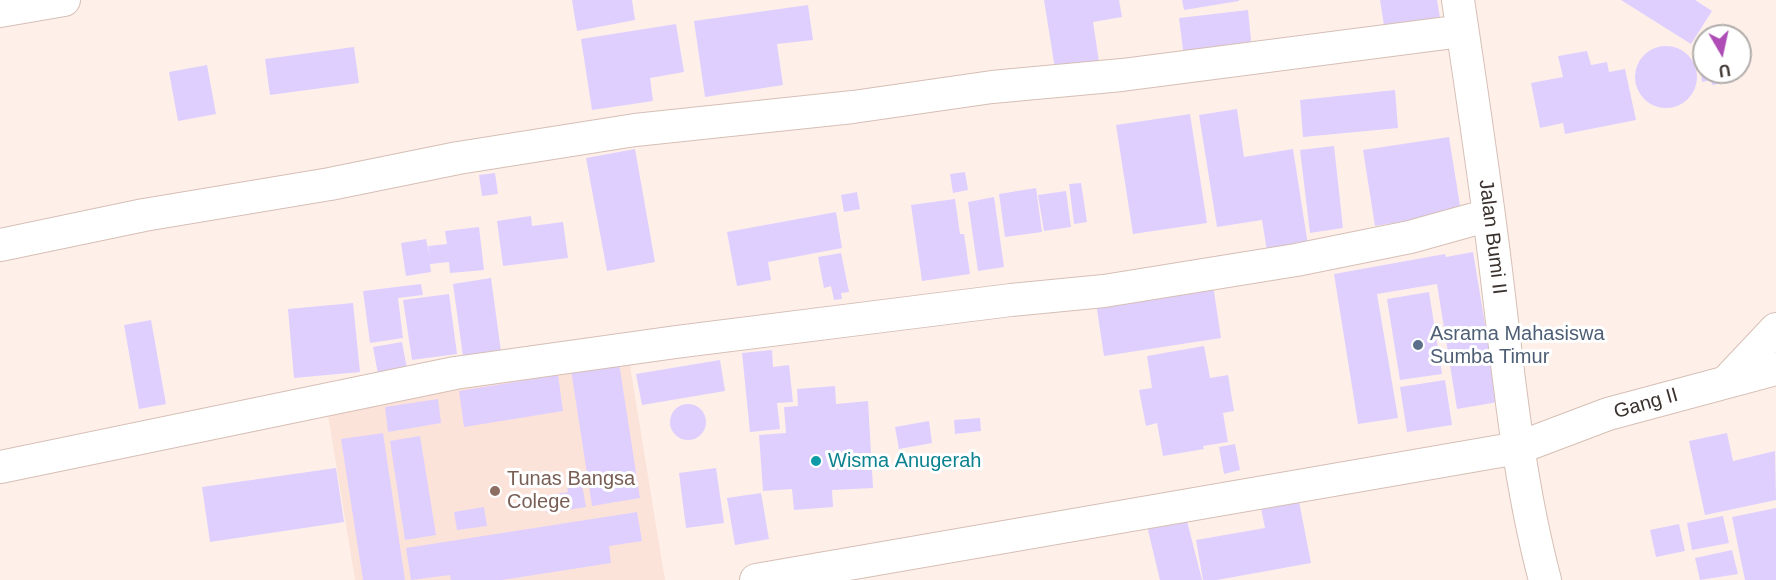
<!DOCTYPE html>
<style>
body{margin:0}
#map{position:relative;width:1776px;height:580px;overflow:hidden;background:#fef0e9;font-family:Helvetica,sans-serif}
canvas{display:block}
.north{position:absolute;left:1692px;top:24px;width:60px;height:60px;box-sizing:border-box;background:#fff;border:2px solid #b1adab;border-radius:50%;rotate:171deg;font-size:16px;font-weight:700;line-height:24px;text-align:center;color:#3b322e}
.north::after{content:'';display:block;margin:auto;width:21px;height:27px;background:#ae4db6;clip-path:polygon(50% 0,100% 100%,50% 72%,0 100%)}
</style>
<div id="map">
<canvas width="1776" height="580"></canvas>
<div class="north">U</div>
</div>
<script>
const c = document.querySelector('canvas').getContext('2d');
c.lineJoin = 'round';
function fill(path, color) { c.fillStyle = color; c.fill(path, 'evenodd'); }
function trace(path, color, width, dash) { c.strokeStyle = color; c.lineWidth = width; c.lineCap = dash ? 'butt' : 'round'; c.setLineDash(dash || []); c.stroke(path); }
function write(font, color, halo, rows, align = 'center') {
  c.font = font + ' Helvetica,sans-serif'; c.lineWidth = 6; c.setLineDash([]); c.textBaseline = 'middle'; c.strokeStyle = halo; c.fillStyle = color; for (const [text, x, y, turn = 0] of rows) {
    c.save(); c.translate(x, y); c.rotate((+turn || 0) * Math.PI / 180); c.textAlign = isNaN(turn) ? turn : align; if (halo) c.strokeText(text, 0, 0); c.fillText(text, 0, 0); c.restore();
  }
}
fill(new Path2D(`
 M 628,353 L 665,580 L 355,580 L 326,403 Z`), '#fce3da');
fill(new Path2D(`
 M 572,0 L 632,0 L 635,20 L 577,31 Z
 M 1044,0 L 1119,0 L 1122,17 L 1093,22 L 1100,68 L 1056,75 Z
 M 1182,0 L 1239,0 L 1239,1 L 1184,10 Z
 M 1380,0 L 1437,0 L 1442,30 L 1386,38 Z
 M 1621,0 L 1695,0 L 1712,11 L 1691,44 Z
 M 808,5 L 813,40 L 777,44 L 783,85 L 705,97 L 694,21 Z
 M 1248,10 L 1252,50 L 1184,58 L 1179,18 Z
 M 676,24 L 684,72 L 650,78 L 653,101 L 592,110 L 581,39 Z
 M1635 77a31 31 0 1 1 62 0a31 31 0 1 1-62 0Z
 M 354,47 L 359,83 L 270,95 L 265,59 Z
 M 1587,51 L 1591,65 L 1607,62 L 1609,72 L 1625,69 L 1636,120 L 1565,134 L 1563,123 L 1540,128 L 1531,83 L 1563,77 L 1558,56 Z
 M 1704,61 L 1704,72 L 1726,72 L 1728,82 L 1712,85 L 1711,80 L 1702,82 L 1700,62 Z
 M 207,65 L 216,114 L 178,121 L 169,72 Z
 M 1395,90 L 1398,128 L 1303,137 L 1300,100 Z
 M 1237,109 L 1244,157 L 1293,149 L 1308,245 L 1267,251 L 1262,220 L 1217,227 L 1199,115 Z
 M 1190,114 L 1207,223 L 1133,234 L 1116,125 Z
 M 1449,137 L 1461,212 L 1375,226 L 1363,150 Z
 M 1334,146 L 1343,228 L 1310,233 L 1300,150 Z
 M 635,149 L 655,262 L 607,271 L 586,158 Z
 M 965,172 L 968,190 L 953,193 L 950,174 Z
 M 495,173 L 498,194 L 482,196 L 479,175 Z
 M 1081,183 L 1087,222 L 1074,224 L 1069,184 Z
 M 1036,188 L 1042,232 L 1005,237 L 999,194 Z
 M 1066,191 L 1071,227 L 1044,231 L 1038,195 Z
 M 857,192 L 860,209 L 844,212 L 841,195 Z
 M 994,197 L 1004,267 L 978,271 L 968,202 Z
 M 955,199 L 960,234 L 964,234 L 970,274 L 922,281 L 911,205 Z
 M 836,212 L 842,248 L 768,262 L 771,280 L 737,286 L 727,232 Z
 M 531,216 L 532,226 L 563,222 L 568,258 L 503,266 L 497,221 Z
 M 479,227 L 484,270 L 450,273 L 449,262 L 430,264 L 431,272 L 406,276 L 401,243 L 426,239 L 430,258 L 428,246 L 447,244 L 445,231 Z
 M 1473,252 L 1498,402 L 1457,409 L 1437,284 L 1377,294 L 1398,418 L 1358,424 L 1334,274 L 1445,254 L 1446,257 Z
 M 841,253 L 849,292 L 841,293 L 842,299 L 834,300 L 831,286 L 824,288 L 818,257 Z
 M 491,278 L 502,359 L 464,364 L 453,284 Z
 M 421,284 L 423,295 L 398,298 L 403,338 L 370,343 L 363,291 Z
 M 1213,285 L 1221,338 L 1104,356 L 1096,303 Z
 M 1429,292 L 1442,374 L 1400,380 L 1387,299 Z
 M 449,294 L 457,354 L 412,360 L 403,300 Z
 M 353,303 L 360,372 L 294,378 L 288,309 Z
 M 151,320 L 166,404 L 139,409 L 124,325 Z
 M 402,342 L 409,379 L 380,385 L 373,347 Z
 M 1204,346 L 1210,378 L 1228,375 L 1234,411 L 1223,413 L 1228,442 L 1203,446 L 1204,449 L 1163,456 L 1157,423 L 1146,426 L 1139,390 L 1152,388 L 1147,356 Z
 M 772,350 L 773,367 L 789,365 L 793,402 L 777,403 L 780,429 L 750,432 L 742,353 Z
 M 720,360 L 725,391 L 642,405 L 636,374 Z
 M 619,363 L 640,498 L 592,506 L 571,370 Z
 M 558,375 L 563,411 L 464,427 L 459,391 Z
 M 1445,380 L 1452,425 L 1407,432 L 1400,387 Z
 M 835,386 L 836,404 L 868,401 L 873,488 L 832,490 L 833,507 L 794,510 L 792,489 L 763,491 L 759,435 L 786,433 L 784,407 L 798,406 L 797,389 Z
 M 438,399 L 441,423 L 388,432 L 385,407 Z
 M670 422a18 18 0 1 1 36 0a18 18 0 1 1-36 0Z
 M 980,418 L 981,431 L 955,434 L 954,420 Z
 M 929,421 L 932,443 L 899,449 L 895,427 Z
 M 383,433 L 405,580 L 363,580 L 341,439 Z
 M 1727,433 L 1733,461 L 1775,451 L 1776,500 L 1705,515 L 1689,441 Z
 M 420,436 L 436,535 L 405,540 L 390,441 Z
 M 1235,444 L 1240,470 L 1224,474 L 1219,447 Z
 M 336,468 L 344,522 L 210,542 L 202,487 Z
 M 716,468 L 724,523 L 686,528 L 679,473 Z
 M 582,484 L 586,507 L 547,513 L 544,496 L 568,492 L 567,486 Z
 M 1297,491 L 1311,563 L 1217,580 L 1203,580 L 1196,540 L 1265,528 L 1259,498 Z
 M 761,493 L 769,539 L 735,545 L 727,498 Z
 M 484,507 L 487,526 L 457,530 L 454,512 Z
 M 1776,508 L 1776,580 L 1745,580 L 1732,517 Z
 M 637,512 L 642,541 L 609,546 L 611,563 L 502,580 L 451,580 L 450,575 L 411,580 L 406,548 Z
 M 1723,516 L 1729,543 L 1692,550 L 1687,523 Z
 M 1186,517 L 1202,580 L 1160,580 L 1147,526 Z
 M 1679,524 L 1685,551 L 1656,557 L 1650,530 Z
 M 1732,550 L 1738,574 L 1700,580 L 1695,558 Z`), '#decfff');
const minor = new Path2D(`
 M 1458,0 C 1472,93 1486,186 1497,279 C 1509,380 1519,482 1545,580
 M 0,11 L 64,0
 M 0,245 L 144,215 L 330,184 L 458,158 L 635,130 L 853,107 L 992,87 L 1122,75 L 1462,31
 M 1726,382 L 1776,329
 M 0,467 L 455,373 L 676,342 L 1011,300 L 1104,291 L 1296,260 L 1410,237 L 1489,215
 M 756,580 L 1518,448 L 1608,414 L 1776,369`);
trace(minor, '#d6bfb5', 34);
trace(minor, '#fff', 32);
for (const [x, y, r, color] of [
 [1418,345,6,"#5c6f8a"],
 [816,461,6,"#0f9aa8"],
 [495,491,6,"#8d6e63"]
]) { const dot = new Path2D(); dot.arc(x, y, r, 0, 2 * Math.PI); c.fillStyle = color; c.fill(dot); trace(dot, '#fff', 2); }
write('20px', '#3b322e', '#fff', [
 ["Jalan Bumi II",1492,237,83],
 ["Gang II",1646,404,-16]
]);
write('20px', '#4e5e75', '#fff', [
 ["Asrama Mahasiswa",1430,334],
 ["Sumba Timur",1430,357]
], 'left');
write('20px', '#0d838f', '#fff', [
 ["Wisma Anugerah",828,461]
], 'left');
write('20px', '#785e54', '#fff', [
 ["Tunas Bangsa",507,479],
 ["Colege",507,502]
], 'left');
</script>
